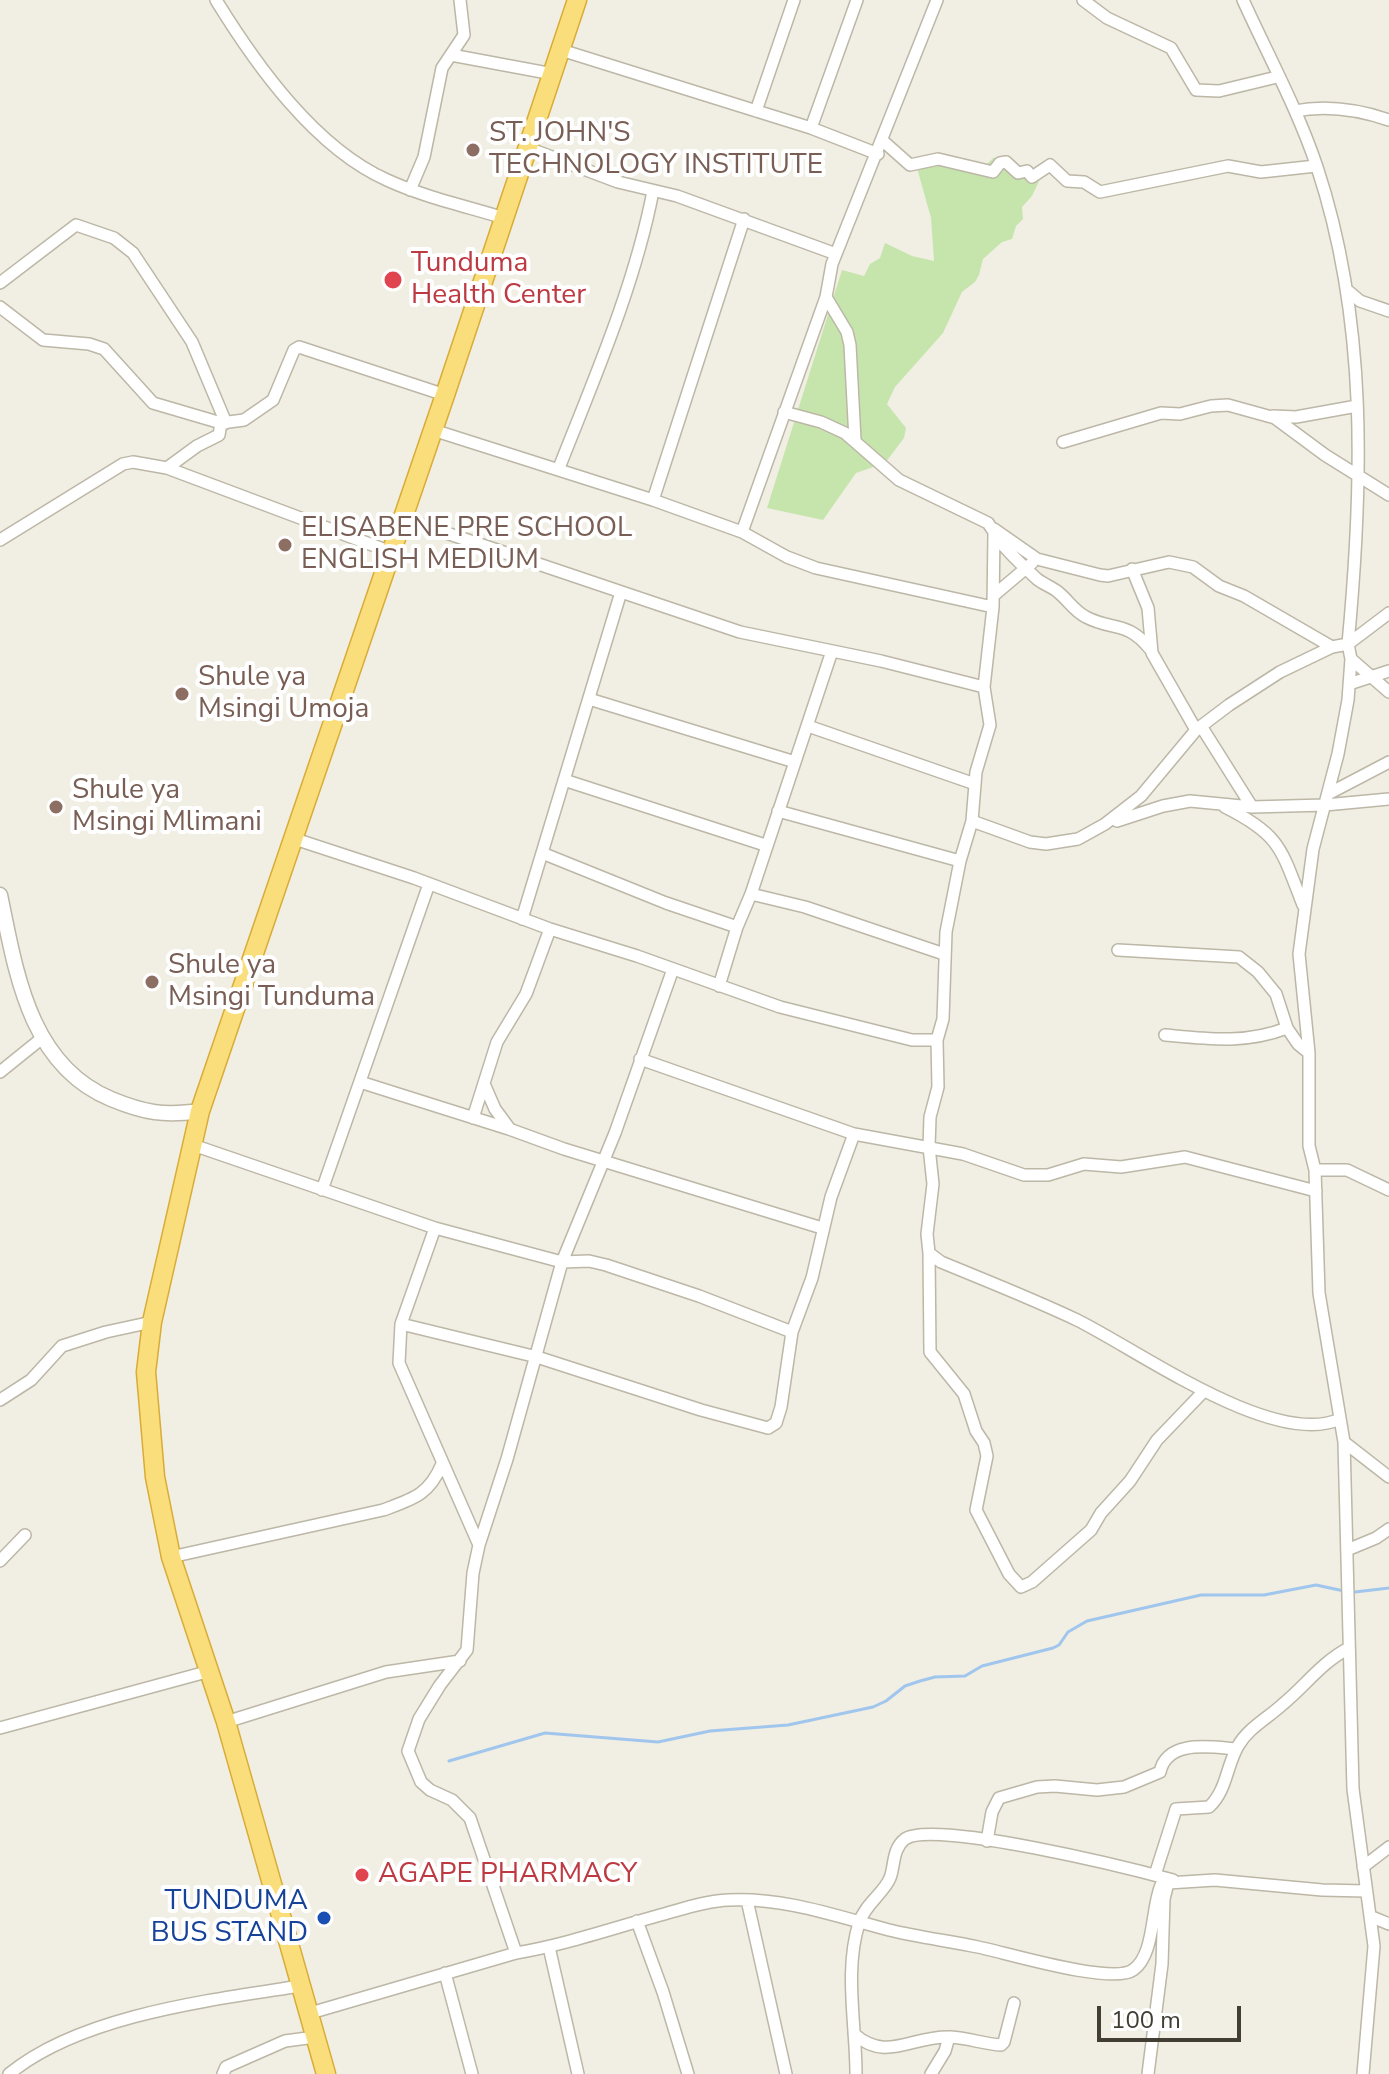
<!DOCTYPE html>
<style>
body{margin:0}
#map{position:relative;width:1389px;height:2074px;overflow:hidden;background:#f1eee3;font-family:"Nunito Sans",sans-serif}
canvas{display:block}
.scale{position:absolute;left:1097px;top:2006px;width:144px;height:36px;box-sizing:border-box;border:4px solid #433e34;border-top:0;padding-left:10px;font-size:24px;line-height:28px;white-space:nowrap;color:#433e34;-webkit-text-stroke:6px #fff;paint-order:stroke}
</style>
<div id="map">
<canvas width="1389" height="2074"></canvas>
<div class="scale">100 m</div>
</div>
<script>
const c = document.querySelector('canvas').getContext('2d');
c.lineJoin = 'round';
function fill(path, color) { c.fillStyle = color; c.fill(path, 'evenodd'); }
function trace(path, color, width, dash) { c.strokeStyle = color; c.lineWidth = width; c.lineCap = dash ? 'butt' : 'round'; c.setLineDash(dash || []); c.stroke(path); }
function write(font, color, halo, rows, align = 'center') {
  c.font = font + ' "Nunito Sans",sans-serif'; c.lineWidth = 8; c.setLineDash([]); c.textBaseline = 'middle'; c.strokeStyle = halo; c.fillStyle = color; for (const [text, x, y, turn = 0] of rows) {
    c.save(); c.translate(x, y); c.rotate((+turn || 0) * Math.PI / 180); c.textAlign = isNaN(turn) ? turn : align; if (halo) c.strokeText(text, 0, 0); c.fillText(text, 0, 0); c.restore();
  }
}
fill(new Path2D(`
 M 1009,155 L 1028,182 L 1039,181 L 1032,196 L 1022,207 L 1023,219 L 1016,226 L 1012,239 L 1002,242 L 983,259 L 979,275 L 975,282 L 962,292 L 943,333 L 895,387 L 887,404 L 906,428 L 904,438 L 885,463 L 856,473 L 823,520 L 767,508 L 842,270 L 864,276 L 870,264 L 880,258 L 885,243 L 912,256 L 934,261 L 931,218 L 917,168 C 940,168 962,154 984,167 L 993,158 Z`), '#c6e5ad');
trace(new Path2D(`
 M 1355,1592 L 1389,1588
 M 449,1761 L 545,1733 L 658,1742 L 710,1731 L 788,1725 L 873,1707 L 886,1701 L 905,1686 L 920,1681 L 935,1677 L 965,1676 L 982,1666 L 1053,1648 L 1059,1645 L 1068,1632 L 1087,1621 L 1201,1595 L 1264,1595 L 1316,1585 L 1344,1591`), '#a0c6ed', 3);
const minor = new Path2D(`
 M 216,0 C 256,65 315,148 387,180 C 424,197 465,206 504,218
 M 1083,0 L 1107,18 L 1171,48 L 1196,90 L 1219,91 L 1277,77
 M 1243,0 C 1268,55 1298,110 1317,167 C 1368,321 1363,485 1348,644 L 1351,659 L 1348,700 L 1338,754 L 1313,849 L 1299,954 L 1309,1053 L 1309,1146 L 1315,1170 L 1319,1293 L 1344,1442 L 1353,1789 L 1374,1946 L 1363,2074
 M 561,50 L 811,128 L 878,154
 M 451,55 L 553,74
 M 756,111 L 794,0
 M 1295,111 C 1326,105 1359,110 1389,120
 M 811,128 L 857,0
 M 883,141 L 910,165 L 938,159 L 993,172 L 1000,163 L 1006,162 L 1018,173 L 1027,171 L 1032,177 L 1050,165 L 1067,181 L 1084,182 L 1100,192 L 1228,166 L 1261,172 L 1316,166
 M 528,148 L 618,182 L 677,196 L 836,254
 M 410,190 L 424,157 L 442,68 L 464,35 L 460,0
 M 0,283 L 76,225 L 114,238 L 133,253 L 192,342 L 226,423
 M 1347,290 L 1360,301 L 1389,311
 M 826,297 L 847,332 L 850,345 L 855,440
 M 0,307 L 43,340 L 89,344 L 104,349 L 153,403 L 221,423 L 244,420 L 273,400 L 294,350 L 299,347 L 445,395
 M 784,412 L 821,422 L 845,433 L 899,480 L 988,523 L 994,532 L 993,607 L 984,687 L 990,725 L 976,772 L 972,821 L 960,861 L 946,932 L 943,1019 L 937,1040 L 938,1087 L 930,1117 L 929,1147 L 933,1184 L 927,1234 L 929,1253 L 941,1262 C 987,1281 1033,1299 1077,1320 C 1138,1350 1274,1449 1340,1419
 M 1273,416 L 1296,417 L 1357,406
 M 433,430 L 653,500 L 742,532 L 787,557 L 816,568 L 993,607
 M 1063,442 L 1161,413 L 1180,414 L 1211,406 L 1228,405 L 1275,418 L 1325,455 L 1389,495
 M 167,468 L 197,446 L 219,435 L 221,423
 M 559,468 C 594,379 635,285 653,191
 M 653,500 L 744,219
 M 402,518 L 740,632 L 881,661 L 984,687
 M 994,529 L 1037,559 L 1100,575 L 1108,576 L 1169,562 L 1193,567 L 1219,586 L 1244,596 L 1332,647
 M 742,532 L 826,297 L 832,264 L 937,0
 M 995,535 C 1007,552 1022,565 1037,579 C 1043,584 1052,587 1058,592 C 1068,600 1074,611 1086,617 C 1112,631 1127,620 1150,649
 M 0,540 L 123,464 L 133,462 L 167,468 L 391,552
 M 1132,569 L 1148,608 L 1152,653 L 1196,730
 M 993,596 L 1032,563
 M 1351,659 L 1389,692
 M 1349,684 L 1389,671
 M 589,699 L 795,762
 M 808,726 L 975,784
 M 1201,726 L 1252,807
 M 564,780 L 765,845
 M 1328,794 L 1389,762
 M 1225,807 C 1281,835 1281,849 1303,905
 M 778,811 L 960,861
 M 972,821 L 1030,842 L 1046,844 L 1078,839 L 1105,824 L 1141,796 L 1196,730 L 1229,705 L 1280,672 L 1332,647 L 1348,644 L 1389,613
 M 1117,821 L 1163,806 L 1190,801 L 1252,807 L 1325,805 L 1389,799
 M 295,839 L 414,878 L 550,929 L 637,956 L 780,1007 L 912,1040 L 937,1040
 M 542,853 L 666,903 L 737,927
 M 751,894 L 805,907 L 944,954
 M 522,919 L 621,592
 M 1118,950 L 1239,957 L 1258,972 L 1276,994 L 1287,1028
 M 719,986 L 737,927 L 751,894 L 832,651
 M 1165,1035 C 1209,1039 1246,1044 1287,1028 L 1298,1044 L 1309,1053
 M 640,1059 L 854,1134 L 963,1154 L 1024,1175 L 1048,1175 L 1084,1164 L 1121,1167 L 1185,1157 L 1316,1191
 M 0,1072 L 41,1039
 M 360,1082 L 509,1129 L 564,1149 L 822,1228
 M 485,1086 L 495,1109 L 509,1128
 M 473,1118 L 497,1042 L 526,994 L 550,929
 M 193,1145 L 435,1228 L 401,1324 L 399,1363 L 479,1545
 M 1315,1170 L 1347,1170 L 1389,1190
 M 322,1190 L 429,884
 M 435,1228 L 562,1262 L 589,1261 L 606,1265 L 699,1296 L 792,1332
 M 929,1253 L 930,1352 L 964,1394 L 976,1431 L 984,1443 L 987,1456 L 976,1510 L 1009,1574 L 1021,1587 L 1032,1582 L 1091,1530 L 1101,1513 L 1130,1481 L 1157,1440 L 1204,1391
 M 401,1324 L 537,1357 L 701,1410 L 768,1428 L 776,1423 L 781,1407 L 792,1332 L 812,1278 L 831,1197 L 854,1134
 M 0,1400 L 31,1380 L 62,1346 L 106,1332 L 152,1322
 M 1344,1442 L 1389,1477
 M 1347,1550 L 1376,1538 L 1389,1529
 M 171,1557 L 383,1510 C 413,1499 429,1495 442,1464
 M 0,1561 L 25,1535
 M 226,1722 L 386,1672 L 460,1661
 M 0,1728 L 210,1671
 M 987,1841 L 992,1812 L 999,1798 L 1037,1787 L 1055,1786 L 1097,1790 L 1124,1787 L 1160,1772 C 1167,1739 1211,1747 1236,1749
 M 1363,1867 L 1389,1847
 M 1155,1875 L 1176,1809 L 1209,1807 C 1227,1790 1226,1767 1238,1746 C 1248,1728 1268,1718 1283,1704 C 1306,1685 1322,1662 1349,1648
 M 747,1900 L 786,2074
 M 1372,1917 L 1389,1924
 M 637,1921 L 663,1992 L 688,2074
 M 549,1947 L 578,2074
 M 516,1953 L 470,1818 L 452,1800 L 430,1790 L 421,1782 L 408,1751 L 419,1719 L 440,1685 L 467,1650 L 473,1573 L 479,1545 L 507,1459 L 562,1262 L 615,1133 L 673,969
 M 445,1973 L 472,2074
 M 307,2014 L 516,1953 C 564,1945 610,1929 657,1916 C 680,1910 704,1901 728,1900 C 783,1897 836,1916 889,1930 C 918,1937 949,1941 978,1947 C 1007,1953 1112,1985 1133,1970 C 1155,1955 1151,1908 1161,1885 L 1168,1883
 M 854,2034 C 887,2063 912,2035 951,2037 C 968,2038 984,2044 1001,2045 L 1004,2042 L 1014,2003
 M 9,2074 C 81,2015 211,2000 300,1986
 M 223,2074 L 226,2067 L 285,2041 L 315,2037
 M 856,2074 C 856,2024 844,1971 859,1923 C 865,1904 884,1893 890,1878 C 895,1865 892,1849 905,1839 C 933,1819 1133,1869 1173,1880
 M 931,2074 L 945,2051 L 949,2037
 M 1148,2074 L 1162,1964 L 1164,1899 L 1168,1883 L 1215,1880 L 1322,1890 L 1366,1891`);
const tertiary = new Path2D(`
 M 0,895 C 16,972 29,1065 111,1099 C 145,1113 164,1116 200,1111`);
const trunk = new Path2D(`
 M 326,2074 L 226,1722 L 171,1557 L 155,1477 L 146,1372 L 152,1322 L 200,1111 L 445,395 L 577,0`);
trace(minor, '#bcb7a6', 14);
trace(tertiary, '#bcb7a6', 17);
trace(trunk, '#d8ac37', 21);
trace(minor, '#fff', 11);
trace(tertiary, '#fff', 14);
trace(trunk, '#fade7c', 18);
for (const [x, y, r, color] of [
 [473,150,8,"#8d6e63"],
 [393,280,10,"#e0444e"],
 [285,545,8,"#8d6e63"],
 [182,694,8,"#8d6e63"],
 [56,807,8,"#8d6e63"],
 [152,982,8,"#8d6e63"],
 [362,1875,8,"#e0444e"],
 [324,1918,8,"#1a4fb4"]
]) { const dot = new Path2D(); dot.arc(x, y, r, 0, 2 * Math.PI); c.fillStyle = color; c.fill(dot); trace(dot, '#fff', 3); }
write('28px', '#785e54', '#fff', [
 ["ST. JOHN'S",489,134],
 ["TECHNOLOGY INSTITUTE",489,166],
 ["ELISABENE PRE SCHOOL",301,529],
 ["ENGLISH MEDIUM",301,561],
 ["Shule ya",198,678],
 ["Msingi Umoja",198,710],
 ["Shule ya",72,791],
 ["Msingi Mlimani",72,823],
 ["Shule ya",168,966],
 ["Msingi Tunduma",168,998]
], 'left');
write('28px', '#be3a42', '#fff', [
 ["Tunduma",411,264],
 ["Health Center",411,296],
 ["AGAPE PHARMACY",378,1875]
], 'left');
write('28px', '#164399', '#fff', [
 ["TUNDUMA",308,1902],
 ["BUS STAND",308,1934]
], 'right');
</script>
